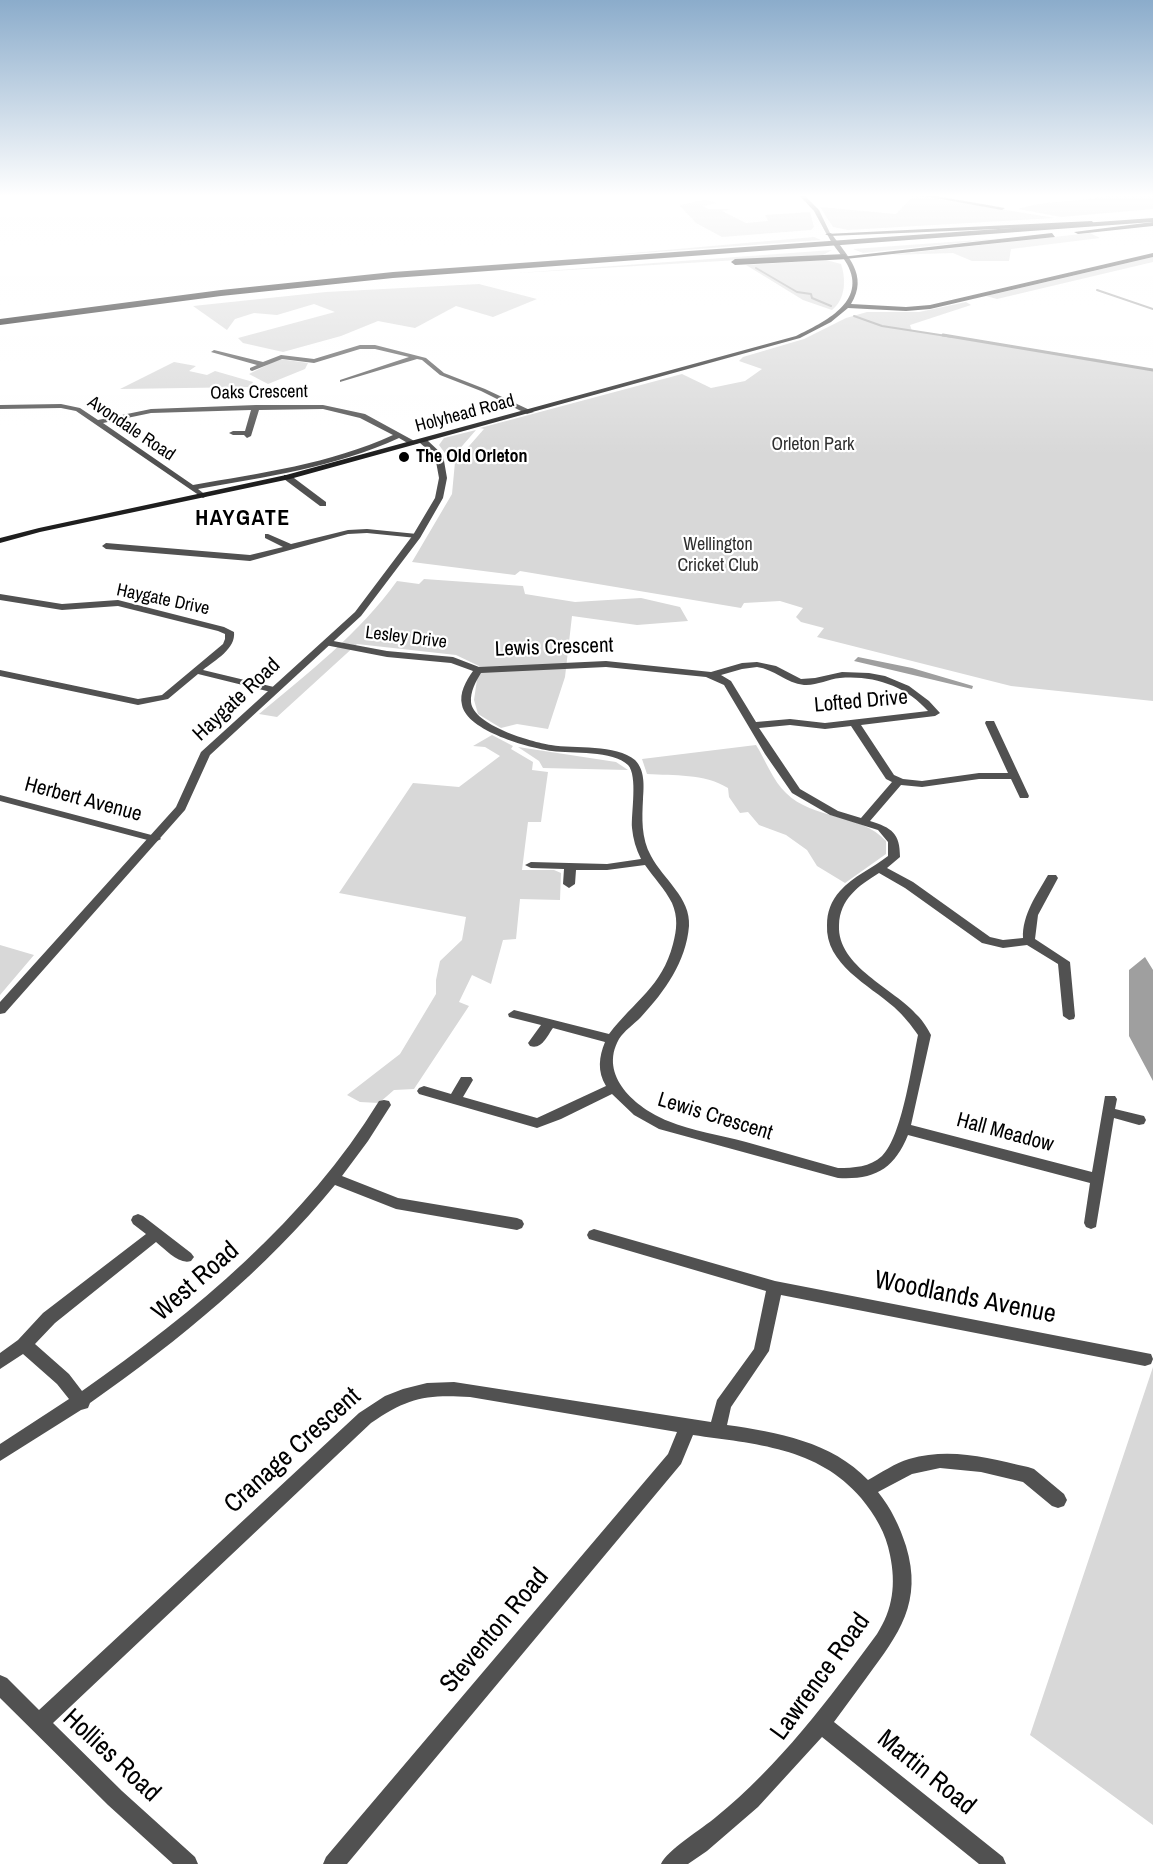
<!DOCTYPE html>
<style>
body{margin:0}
canvas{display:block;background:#fff}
</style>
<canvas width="1153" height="1864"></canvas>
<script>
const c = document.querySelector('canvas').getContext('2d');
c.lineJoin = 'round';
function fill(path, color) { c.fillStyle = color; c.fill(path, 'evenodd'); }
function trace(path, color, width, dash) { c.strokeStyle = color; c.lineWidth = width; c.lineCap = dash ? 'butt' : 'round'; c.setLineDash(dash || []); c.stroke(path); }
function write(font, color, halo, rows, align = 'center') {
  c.font = font + ' "Archivo Narrow",sans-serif'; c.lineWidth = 4.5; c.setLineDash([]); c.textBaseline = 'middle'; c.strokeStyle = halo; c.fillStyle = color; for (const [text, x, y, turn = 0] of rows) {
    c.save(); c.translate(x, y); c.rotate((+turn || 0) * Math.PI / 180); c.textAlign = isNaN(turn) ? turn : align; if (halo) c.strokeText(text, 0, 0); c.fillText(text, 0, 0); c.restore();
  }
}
fill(new Path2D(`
 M 1116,194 L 1153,194 L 1153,209 L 1061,217 L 1018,209 C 1049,199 1084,203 1116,194 Z
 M 914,195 L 1055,218 L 848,230 L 833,227 L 820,207 L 896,214 Z
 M 706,200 L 717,203 L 703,206 L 708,209 L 731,209 L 722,211 L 746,223 L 768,221 L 765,215 L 810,212 L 814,227 L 811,230 L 722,237 L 696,223 L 679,205 Z
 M 1090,233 L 1100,238 L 1011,249 L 1009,261 L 972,261 L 953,253 L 890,255 Z
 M 814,237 L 821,240 L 587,257 Z
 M 1006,238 L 863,253 L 853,249 Z
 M 832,250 L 823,255 L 518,273 Z
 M 1153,257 L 1153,262 L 997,299 L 986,296 Z
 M 826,260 L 841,264 C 846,279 846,299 832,310 L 803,300 L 746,265 Z
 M 479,284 L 537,299 L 493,317 L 456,306 L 415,328 L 378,321 L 341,336 L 283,352 L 243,343 L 238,338 L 335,312 L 314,304 L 277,315 L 254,313 L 235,319 L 227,330 L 193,306 L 326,292 Z
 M 966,302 L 971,305 L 910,325 L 912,331 L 1098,359 L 1153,370 L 1153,701 L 1011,686 L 817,637 L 824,628 L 801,622 L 796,617 L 803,608 L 780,601 L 744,603 L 741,608 L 520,571 L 515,575 L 412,562 L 452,494 L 455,462 L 484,429 L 480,428 L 682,374 L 711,388 L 745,381 L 762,369 L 739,361 L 743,357 L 804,339 L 846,318 L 867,312 L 919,312 Z
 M 279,359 L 308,363 L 305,369 L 268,384 L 249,374 Z
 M 174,362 L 196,366 L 189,371 L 207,375 L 215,371 L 253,382 L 250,387 L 120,389 Z
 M 476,430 L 450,460 L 439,445 L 444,438 Z
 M 424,579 L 523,586 L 525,594 L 575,602 L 641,598 L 680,607 L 688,621 L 637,625 L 572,616 L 565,677 L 548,729 L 517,724 L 501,728 L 478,714 L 474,700 L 479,666 L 456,655 L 357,644 L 277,717 L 259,714 C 309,672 359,634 397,581 L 419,584 Z
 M 492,735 L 513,746 L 511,749 L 533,762 L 532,770 L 548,772 L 541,822 L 528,822 L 522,870 L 554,870 L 561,873 L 560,900 L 520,899 L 516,939 L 503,940 L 491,984 L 472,975 L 459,1002 L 469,1006 L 414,1089 L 394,1090 L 379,1103 L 360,1102 L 347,1095 L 400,1054 L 436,994 L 436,980 L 440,961 L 462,940 L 466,917 L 339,893 L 413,783 L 459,787 L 500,756 L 485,747 L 473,746 Z
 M 756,745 C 765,759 773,781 786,793 C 813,820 861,813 886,841 L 886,854 L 845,883 L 817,866 L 807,850 L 786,835 L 759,825 L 748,812 L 740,813 L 729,797 L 728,788 C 704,773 674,776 647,774 L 642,759 Z
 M 518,747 L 616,762 L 628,770 L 543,768 L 539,761 Z
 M 0,945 L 34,955 L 0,995 Z
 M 1153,1367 L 1153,1825 L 1030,1735 Z`), '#d8d8d8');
fill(new Path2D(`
 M 858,657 L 912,668 L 973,686 L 972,689 L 854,661 Z
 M 1145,957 L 1153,970 L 1153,1081 L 1129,1036 L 1129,970 Z`), '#9f9f9f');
trace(new Path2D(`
 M 756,268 L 797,292 L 811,294 L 812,298 L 831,306
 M 1097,290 L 1153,309
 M 854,316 L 882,326 L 953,337`), '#9f9f9f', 2);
trace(new Path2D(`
 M 943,335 L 1153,370`), '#9f9f9f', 3);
fill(new Path2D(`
 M 913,194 L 924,194 L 1005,208 L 1002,210 Z
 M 360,345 L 375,345 L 426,358 L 444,373 L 485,389 L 534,412 L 527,414 L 481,391 L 440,375 L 422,360 L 417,359 L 340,382 L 340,380 L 409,357 L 375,349 L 360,349 L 314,363 L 282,359 L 252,371 L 250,370 L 250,368 L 257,365 L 211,352 L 214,350 L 263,362 L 281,355 L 314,359 Z
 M 61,404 L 80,408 L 98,420 L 151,409 L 256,405 L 323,405 L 365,414 L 418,443 L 411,445 L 399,438 C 336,467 265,477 198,489 L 207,496 L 203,498 L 76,411 L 61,408 L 0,409 L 0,405 ZM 323,409 L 360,418 L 393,435 C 330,464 260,473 193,485 L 103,423 L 151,413 L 251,410 L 245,431 L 233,431 L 229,433 L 233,435 L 244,435 L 247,438 L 251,436 L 259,410 Z
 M 284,475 L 290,475 L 326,502 L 326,506 L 320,506 L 284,479 Z
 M 367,529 L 417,534 L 421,536 L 417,538 L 367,533 L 348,534 L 250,561 L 106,549 L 102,546 L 106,543 L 250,555 L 283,547 L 265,538 L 265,534 L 268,534 L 291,544 L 348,530 Z
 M 0,594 L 62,604 L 118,600 L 224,627 L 234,632 C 236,649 215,660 203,670 L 278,688 L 280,690 L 275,693 L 198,674 L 168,699 L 138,705 L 0,676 L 0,670 L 138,699 L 162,695 L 223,644 L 225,639 L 225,634 L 218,631 L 118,606 L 62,610 L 0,600 Z
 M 328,640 L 387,651 L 453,657 L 479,667 L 606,661 L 711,672 L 742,663 L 757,662 L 776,666 L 801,679 L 815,678 L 842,672 L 869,673 L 885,676 L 909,686 L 929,701 L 940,713 L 935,716 L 861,725 L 894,775 L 903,779 L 922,781 L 979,773 L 1008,773 L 985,723 L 986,721 L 994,721 L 1029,796 L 1028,798 L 1020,798 L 1011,779 L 979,779 L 922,787 L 901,785 L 870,821 C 892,828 900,833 900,857 L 887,868 L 913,882 L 990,937 L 1003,940 L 1023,938 C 1022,915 1037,894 1048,875 L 1056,875 L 1058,878 L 1038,915 L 1035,939 L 1070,962 L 1075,1016 L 1074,1019 L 1069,1020 L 1063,1016 L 1058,964 L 1027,945 L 1003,948 L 982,943 L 905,888 L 879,873 C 858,886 840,899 839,925 C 837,967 894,988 918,1016 C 923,1021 928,1029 931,1035 L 911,1125 L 1092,1172 L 1105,1096 L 1115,1096 L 1117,1099 L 1115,1109 L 1144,1116 L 1146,1120 L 1144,1124 L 1139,1125 L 1114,1118 L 1096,1227 L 1091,1229 L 1086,1227 L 1084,1223 L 1090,1183 L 908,1135 C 894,1169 875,1180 838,1178 L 659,1129 L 634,1115 L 612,1094 L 561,1119 L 537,1128 L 419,1094 L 417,1091 L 419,1088 L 424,1086 L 451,1094 L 461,1077 L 471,1077 L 473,1080 L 463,1097 L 537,1118 L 606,1086 C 597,1071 599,1057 605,1042 L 553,1028 C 547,1036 542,1050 530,1046 L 528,1043 L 541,1025 L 509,1017 L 508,1014 L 514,1010 L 609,1034 C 634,1001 662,987 673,944 C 677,929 678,917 672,903 C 665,889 654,878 645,865 L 607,870 L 576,870 L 575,884 L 569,888 L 563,884 L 564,869 L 531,868 L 525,865 L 531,862 L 607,864 L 641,859 C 636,849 633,839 632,828 C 631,813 638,776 628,765 C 613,750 572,754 552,751 C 529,748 467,731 462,705 C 459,693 466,681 473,671 L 451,663 L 387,657 L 325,645 L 323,643 ZM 606,667 L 706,677 L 724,685 L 765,754 L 792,793 L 830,815 L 878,830 L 888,842 L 888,856 C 873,868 853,876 840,891 C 831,901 827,912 827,925 C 825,964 869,985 894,1007 C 904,1016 911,1025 918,1035 C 912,1064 902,1137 882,1156 C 870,1167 854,1168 838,1168 C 807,1159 777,1151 746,1142 C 721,1135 692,1131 668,1121 C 636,1108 598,1076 619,1039 C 624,1031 634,1024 641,1017 C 665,991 686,962 689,926 C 691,898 663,879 651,856 C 641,838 642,818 643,799 C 644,786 645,770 635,760 C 616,744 575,749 551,745 C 531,742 473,725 471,702 C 470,692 476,681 481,673 ZM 757,667 C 774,669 786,683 804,685 C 816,686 828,679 840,678 C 873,675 906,686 928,711 L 825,723 L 790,719 L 756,722 L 731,681 L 721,675 L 742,669 ZM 790,725 L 825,729 L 851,726 L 886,779 L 892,782 L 861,818 L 838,811 L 800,789 L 759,728 Z
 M 0,795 L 159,837 L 161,839 L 155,842 L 0,801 Z
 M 384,1100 L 389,1101 L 391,1105 L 368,1141 L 342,1176 L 398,1198 L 517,1218 L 522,1220 L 524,1224 L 522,1228 L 517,1230 L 396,1209 L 335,1185 C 265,1270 180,1340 90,1403 L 88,1408 L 81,1410 L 0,1461 L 0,1444 L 69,1399 L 57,1384 L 23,1354 L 0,1369 L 0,1353 L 18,1340 L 43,1313 L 146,1234 L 133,1224 L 131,1220 L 133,1216 L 138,1214 L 143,1216 L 191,1253 L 194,1257 L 191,1261 C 179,1265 166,1250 156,1242 L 55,1323 L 35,1344 L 69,1374 L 82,1391 C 195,1312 306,1220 379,1101 Z
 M 594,1229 L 775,1281 L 1151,1354 L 1153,1359 L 1151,1364 L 1145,1366 L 781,1295 L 769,1351 L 731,1407 L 727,1425 C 777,1432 832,1442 868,1480 C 881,1473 895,1463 909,1459 C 951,1447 987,1458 1028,1467 L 1034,1469 L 1064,1494 L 1067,1500 L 1064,1506 L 1058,1508 L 1052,1506 L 1023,1482 L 981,1472 L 940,1468 L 912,1474 L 878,1492 C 891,1508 900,1527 906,1546 C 923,1602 899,1634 867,1677 C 856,1692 845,1707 834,1722 L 1003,1857 L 1006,1864 L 979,1864 L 822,1737 L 758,1807 L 707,1851 L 688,1864 L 661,1864 C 666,1851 703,1828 716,1817 C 779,1766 829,1699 877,1634 C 893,1609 896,1584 890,1555 C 886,1533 875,1515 861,1498 C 818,1447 754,1444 693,1435 L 681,1464 L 347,1864 L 323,1864 L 326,1857 L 668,1454 L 677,1432 L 470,1397 C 426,1394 407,1398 371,1423 L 53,1723 L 122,1791 L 195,1857 L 198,1864 L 173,1864 L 108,1805 L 0,1698 L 0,1675 L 7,1678 L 39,1710 L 359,1413 L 385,1396 L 403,1389 L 427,1383 L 454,1382 L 711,1422 L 717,1400 L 754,1349 L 766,1291 L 589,1239 L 587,1235 L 589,1231 Z`), '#515151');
fill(new Path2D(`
 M 798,194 L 803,194 L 819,210 L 831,235 L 827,235 L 814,211 Z
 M 420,439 L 426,439 L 443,455 L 447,478 L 443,498 L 420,538 L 361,616 L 210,755 L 185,810 L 5,1013 L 0,1014 L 0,1002 L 176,807 L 201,752 L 355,612 L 413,535 L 435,498 L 439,478 L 435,456 L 420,443 Z`), '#515151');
fill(new Path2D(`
 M 827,233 L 831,233 C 847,256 869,275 851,304 L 906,307 L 930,305 L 1153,253 L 1153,257 L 930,309 L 906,311 L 848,308 L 831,322 L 800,338 L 290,479 L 40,532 L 0,543 L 0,538 L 39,528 L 286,475 L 796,336 C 824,322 868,302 847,264 C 841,253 830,243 827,233 Z`), '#1e1e1e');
fill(new Path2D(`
 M 1092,221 L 1095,225 L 829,236 L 825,234 Z
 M 1153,222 L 1153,226 L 1078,234 L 1074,232 Z
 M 1052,233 L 1055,237 L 845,259 L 841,257 Z`), '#000');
fill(new Path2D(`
 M 1153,218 L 1153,222 L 393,278 L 221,296 L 0,325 L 0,319 L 221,290 L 393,272 Z
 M 845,254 L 848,259 L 735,265 L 731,262 L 735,259 Z`), '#000');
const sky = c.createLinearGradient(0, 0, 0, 455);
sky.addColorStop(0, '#8baccb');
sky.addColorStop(0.43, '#fff');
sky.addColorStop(1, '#ffffff00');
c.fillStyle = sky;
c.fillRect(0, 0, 1153, 455);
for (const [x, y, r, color] of [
 [404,457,6,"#000"]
]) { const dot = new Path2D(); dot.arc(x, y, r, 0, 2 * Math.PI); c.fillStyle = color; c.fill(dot); trace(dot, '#fff', 2); }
write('18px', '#000', '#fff', [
 ["Oaks Crescent",259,393,-1],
 ["Holyhead Road",465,414,-15],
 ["Avondale Road",131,429,34],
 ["Haygate Drive",163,600,12],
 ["Lesley Drive",406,638,7]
]);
write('18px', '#2f2f2f', '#fff', [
 ["Orleton Park",813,445],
 ["Wellington",718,545],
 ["Cricket Club",718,566]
]);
write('bold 18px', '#000', '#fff', [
 ["The Old Orleton",416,457]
], 'left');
write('21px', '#000', '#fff', [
 ["Lewis Crescent",554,648,-2],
 ["Haygate Road",237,700,-43],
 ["Lofted Drive",861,702,-5],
 ["Herbert Avenue",83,800,15],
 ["Lewis Crescent",715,1117,17],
 ["Hall Meadow",1005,1133,15]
]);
c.letterSpacing = '1.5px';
write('bold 22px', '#000', '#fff', [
 ["HAYGATE",243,519]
]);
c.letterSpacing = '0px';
write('26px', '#000', '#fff', [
 ["West Road",196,1282,-41],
 ["Woodlands Avenue",965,1298,11],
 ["Cranage Crescent",293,1451,-42],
 ["Steventon Road",495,1631,-50],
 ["Lawrence Road",821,1677,-54],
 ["Hollies Road",111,1756,43],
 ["Martin Road",926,1773,39]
]);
</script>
